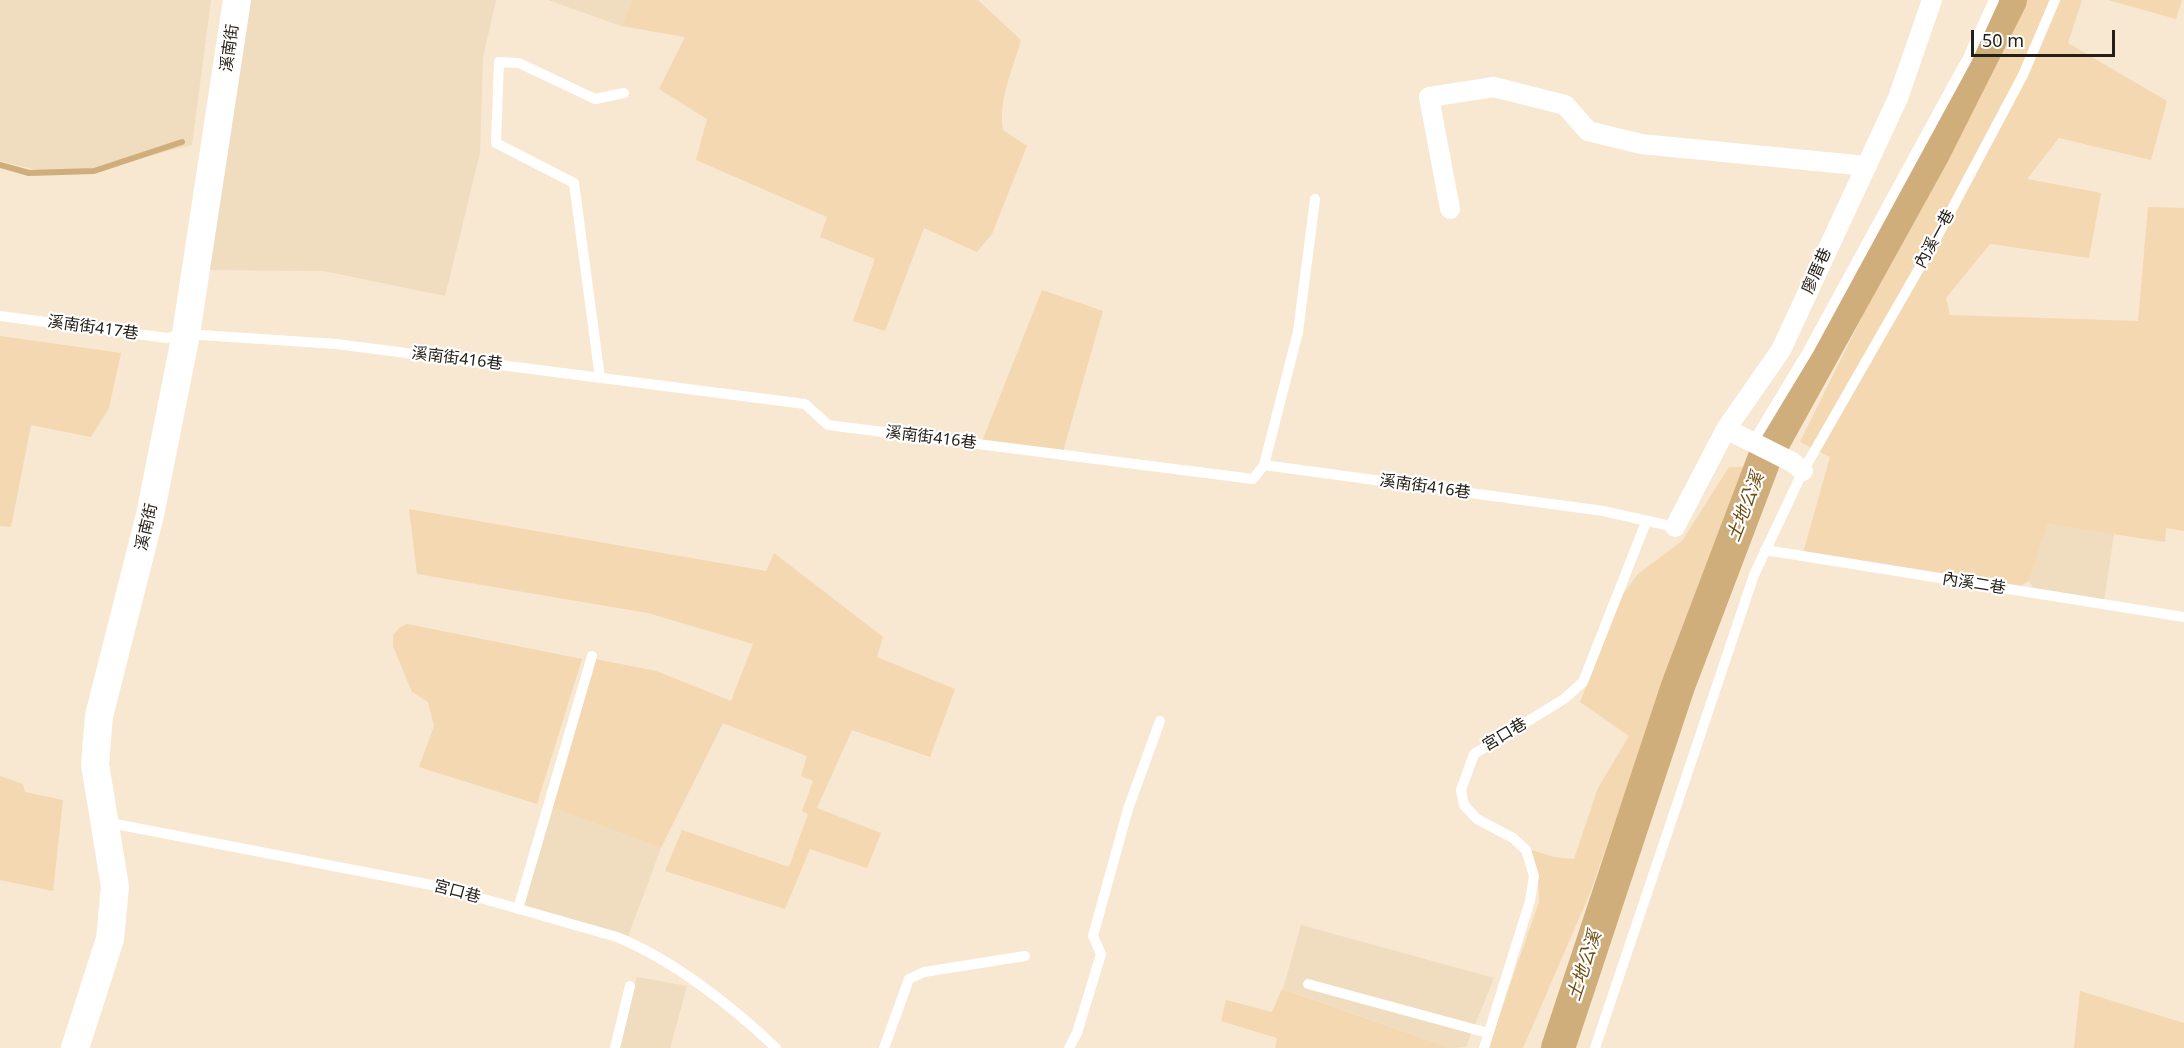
<!DOCTYPE html>
<meta charset="utf-8">
<style>
body{margin:0}
#map{position:relative;width:2184px;height:1048px;overflow:hidden;background:#f8e7d1;font-family:"Noto Sans",sans-serif}
canvas{display:block}
.scale{position:absolute;left:1971px;top:30px;width:144px;height:27px;box-sizing:border-box;border:3px solid #252017;border-top:0;padding-left:8px;font-size:18px;line-height:21px;white-space:nowrap;color:#252017;-webkit-text-stroke:4px #fff;paint-order:stroke}
</style>
<div id="map">
<canvas width="2184" height="1048"></canvas>
<div class="scale">50 m</div>
</div>
<script>
const c = document.querySelector('canvas').getContext('2d');
c.lineJoin = 'round';
function fill(path, color) { c.fillStyle = color; c.fill(path, 'evenodd'); }
function trace(path, color, width, dash) { c.strokeStyle = color; c.lineWidth = width; c.lineCap = dash ? 'butt' : 'round'; c.setLineDash(dash || []); c.stroke(path); }
function write(font, color, halo, rows, align = 'center') {
  c.font = font + ' "Noto Sans","Noto Sans TC",sans-serif'; c.lineWidth = 4.5; c.setLineDash([]); c.textBaseline = 'middle'; c.strokeStyle = halo; c.fillStyle = color; for (const [text, x, y, turn = 0] of rows) {
    c.save(); c.translate(x, y); c.rotate((+turn || 0) * Math.PI / 180); c.textAlign = isNaN(turn) ? turn : align; if (halo) c.strokeText(text, 0, 0); c.fillText(text, 0, 0); c.restore();
  }
}
fill(new Path2D(`
 M 0,0 L 211,0 L 192,145 L 89,171 L 49,173 L 0,161 Z
 M 242,0 L 496,0 L 483,57 L 480,153 L 445,296 L 324,271 L 208,270 Z
 M 548,0 L 633,0 L 621,26 Z
 M 2046,524 L 2114,534 L 2103,607 L 2040,598 L 2029,581 Z
 M 548,806 L 661,848 L 627,939 L 520,915 Z
 M 1301,925 L 1494,978 L 1466,1047 L 1451,1048 L 1283,989 Z
 M 637,977 L 687,986 L 670,1048 L 619,1048 Z`), '#f0dcbe');
fill(new Path2D(`
 M 633,0 L 978,0 L 1021,40 C 1013,69 998,99 1003,130 L 1027,146 L 992,234 L 977,252 L 924,228 L 885,331 L 853,321 L 875,259 L 820,237 L 827,217 L 696,160 L 707,119 L 659,89 L 685,37 L 621,26 Z
 M 2019,0 L 2082,0 L 2068,43 L 2167,101 L 2151,160 L 2059,138 L 2027,179 L 2101,193 L 2089,258 L 1990,244 L 1946,298 L 1950,315 L 2138,321 L 2148,207 L 2184,208 L 2184,531 L 2166,528 L 2165,542 L 2047,524 L 2029,581 L 2011,591 L 1803,553 L 1830,457 L 1800,442 Z
 M 2108,0 L 2182,0 L 2176,19 Z
 M 1042,290 L 1103,311 L 1062,455 L 981,444 Z
 M 0,336 L 121,353 L 109,408 L 91,437 L 31,425 L 11,527 L 0,526 Z
 M 1729,467 L 1749,467 L 1699,583 L 1590,893 L 1523,1048 L 1488,1048 L 1539,902 C 1539,882 1537,867 1528,849 L 1554,857 L 1574,859 L 1598,788 L 1629,736 L 1580,702 L 1623,594 L 1638,574 L 1682,541 Z
 M 409,509 L 766,571 L 774,553 L 883,637 L 877,657 L 955,689 L 930,757 L 852,730 L 817,808 L 881,833 L 867,868 L 810,849 L 785,909 L 665,871 L 682,830 L 789,867 L 808,814 L 802,811 L 813,781 L 801,776 L 807,756 L 723,723 L 661,848 L 548,806 L 590,658 L 656,671 L 731,701 L 753,644 L 648,613 L 417,574 Z
 M 407,624 L 582,659 L 537,804 L 419,767 L 434,726 L 428,702 L 412,692 L 393,646 L 393,635 L 400,627 Z
 M 0,776 L 23,784 L 25,792 L 63,800 L 53,891 L 0,880 Z
 M 1282,989 L 1428,1040 L 1451,1048 L 1275,1048 L 1277,1038 L 1221,1021 L 1226,1000 L 1272,1012 Z
 M 2080,991 L 2184,1023 L 2184,1048 L 2074,1048 Z`), '#f3d8b2');
trace(new Path2D(`
 M 0,165 L 29,173 L 94,171 L 182,142`), '#d0ae7b', 6);
trace(new Path2D(`
 M 1558,1048 L 1678,686 L 1765,457 L 1932,155 L 2010,0`), '#d0ae7b', 34);
trace(new Path2D(`
 M 0,316 L 167,338 L 186,334 L 336,344 L 805,404 L 828,425 L 1253,479 L 1264,465 L 1603,511 L 1675,527
 M 600,378 L 574,183 L 496,143 L 499,62 L 519,63 L 595,99 L 624,93
 M 1753,442 L 1808,351 L 1967,59 L 1994,0
 M 1264,465 L 1298,332 L 1315,199
 M 1765,550 L 2184,617
 M 105,822 L 442,887 L 617,937 C 673,960 732,1006 776,1048
 M 518,909 L 592,656
 M 1308,984 L 1488,1033
 M 615,1048 L 630,986
 M 884,1048 L 909,979 L 924,972 L 1025,956
 M 1069,1048 L 1077,1033 L 1101,954 L 1093,936 L 1128,809 L 1160,721
 M 1484,1048 L 1530,901 L 1534,876 L 1526,850 L 1513,838 L 1477,819 L 1464,805 L 1461,790 L 1474,754 L 1564,699 L 1583,682 L 1646,522
 M 1595,1048 L 1754,575 L 1803,471 L 1936,239 L 2023,75 L 2055,0`), '#fff', 10);
trace(new Path2D(`
 M 1450,209 L 1429,97 L 1494,87 L 1565,105 L 1588,131 L 1641,144 L 1867,166
 M 1726,429 L 1792,462 L 1803,471
 M 1675,527 L 1726,429 L 1781,350 L 1898,98 L 1932,0`), '#fff', 20);
trace(new Path2D(`
 M 75,1048 L 110,939 L 115,887 L 95,764 L 99,716 L 150,515 L 186,334 L 237,0`), '#fff', 28);
write('16px', '#252017', '#fff', [
 ["溪南街",230,48,-82],
 ["內溪一巷",1935,239,-61],
 ["廖厝巷",1817,271,-66],
 ["溪南街417巷",93,328,8],
 ["溪南街416巷",457,359,7],
 ["溪南街416巷",931,438,7],
 ["溪南街416巷",1425,487,8],
 ["溪南街",147,527,-77],
 ["內溪二巷",1974,584,9],
 ["宮口巷",1505,735,-31],
 ["宮口巷",457,892,15]
]);
write('italic 18px', '#704e11', '#fff', [
 ["土地公溪",1746,507,-69],
 ["土地公溪",1585,966,-72]
]);
</script>
